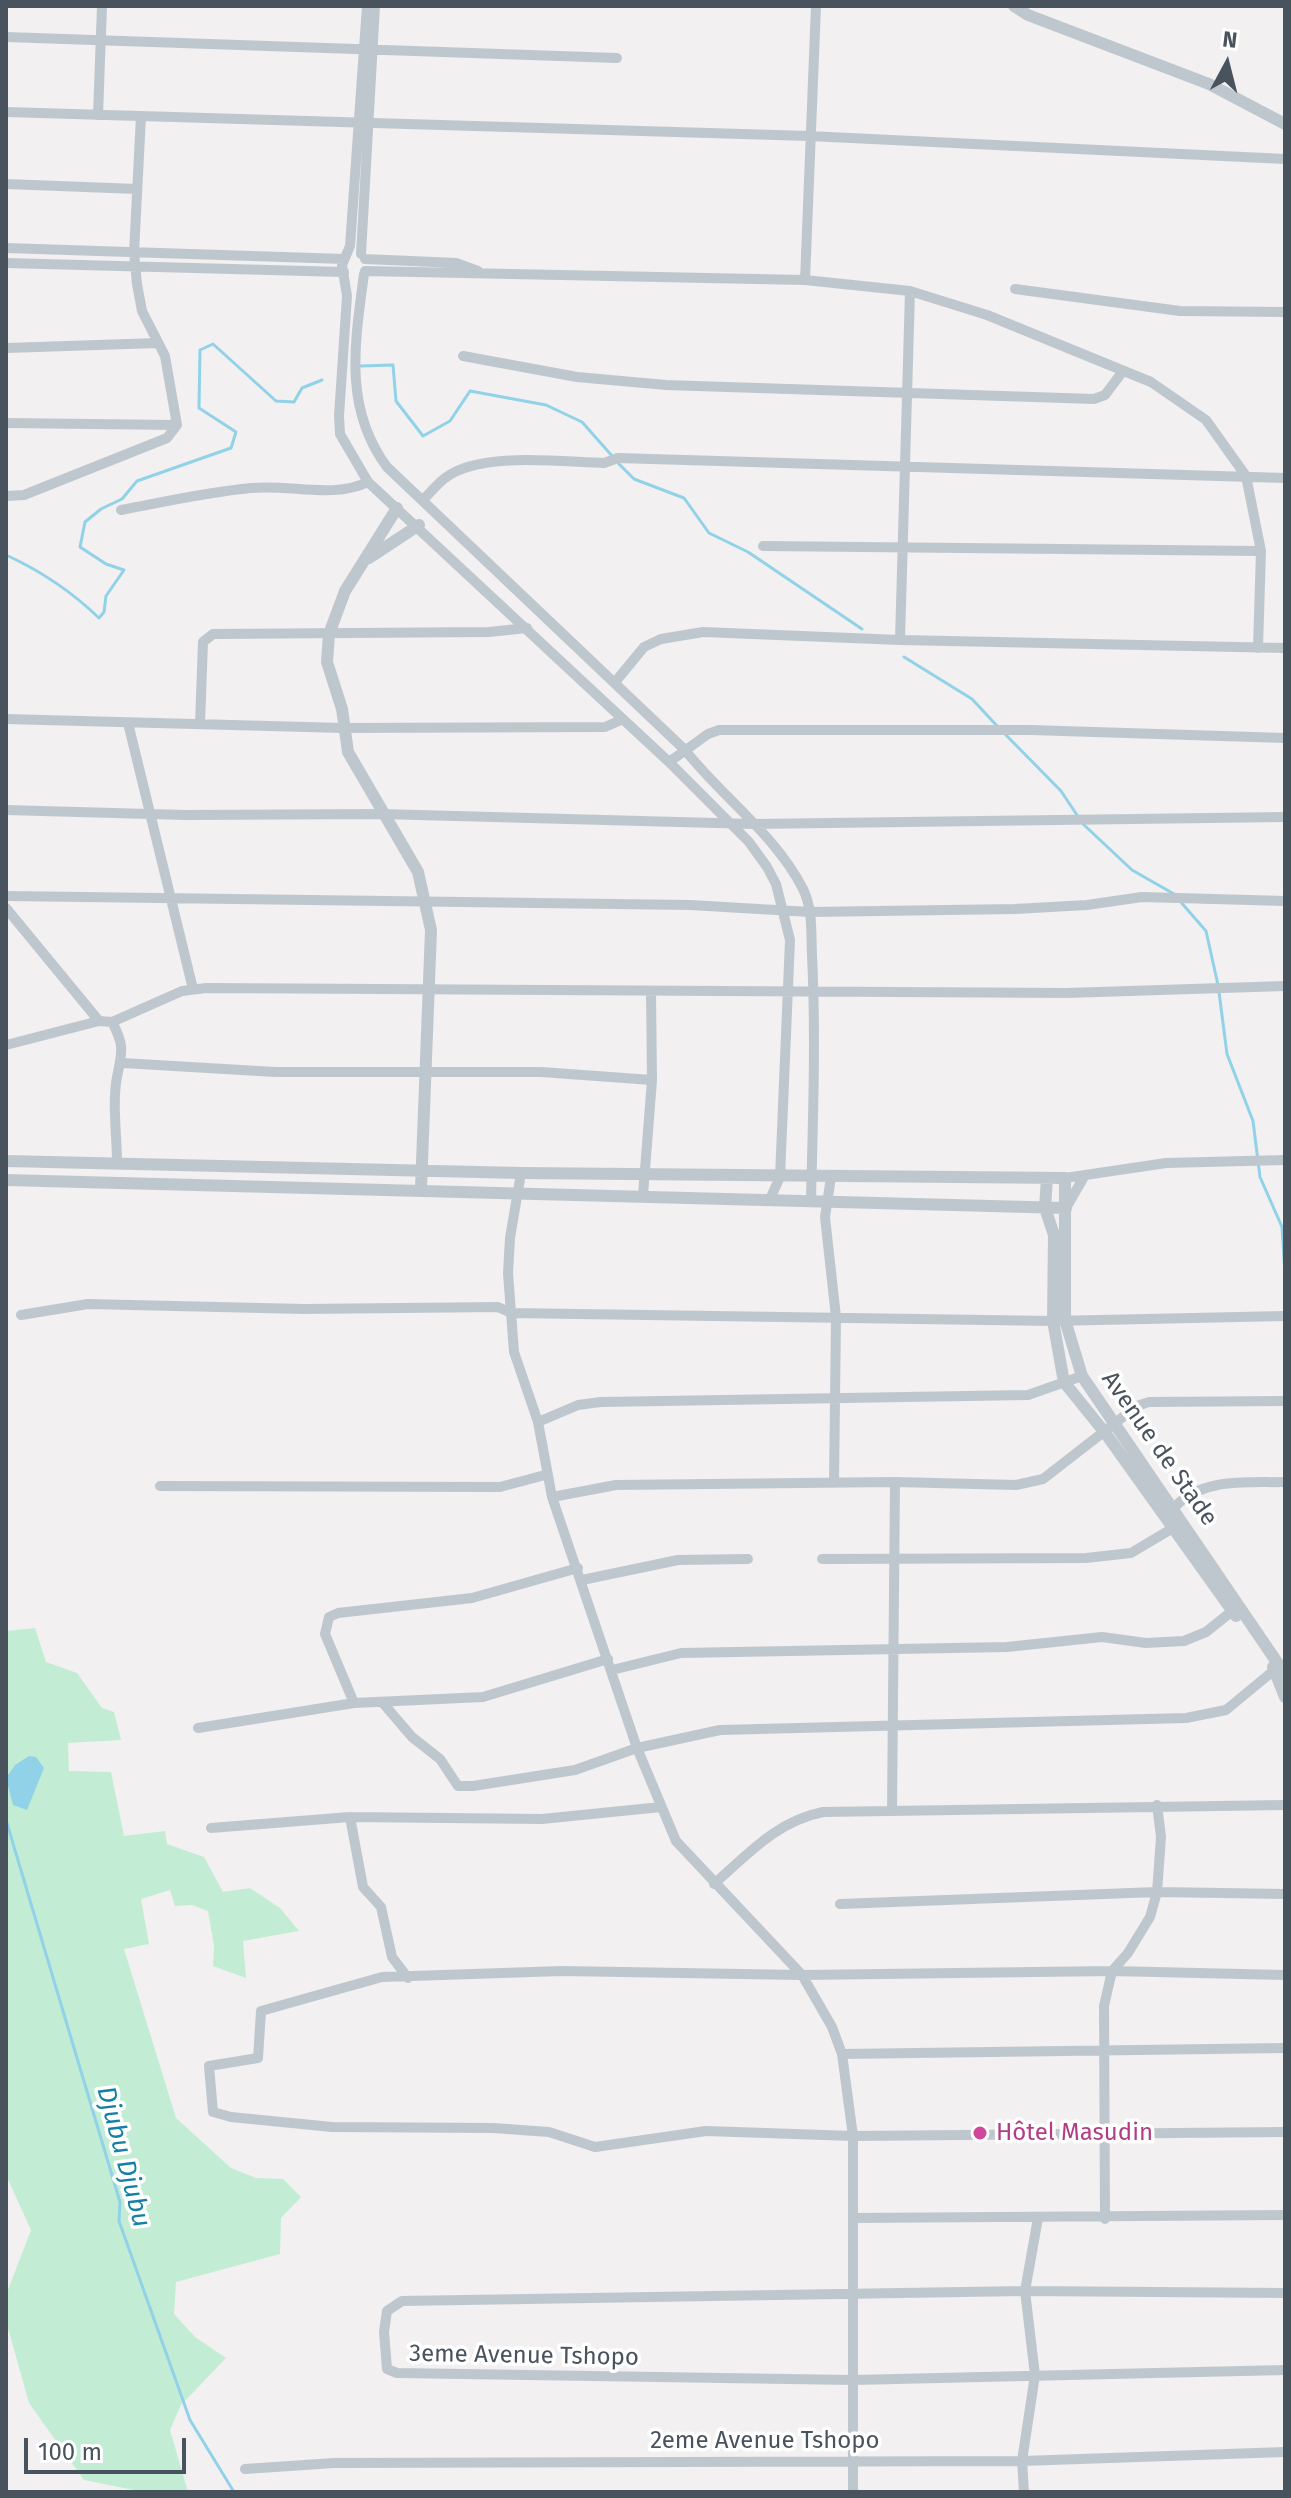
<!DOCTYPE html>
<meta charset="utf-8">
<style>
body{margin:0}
#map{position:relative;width:1291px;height:2498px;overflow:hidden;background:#f2f0f0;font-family:"Fira Sans",sans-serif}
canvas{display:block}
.frame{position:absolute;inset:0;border:8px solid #49535d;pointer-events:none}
.north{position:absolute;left:1187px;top:24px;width:80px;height:80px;-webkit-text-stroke:6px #fff;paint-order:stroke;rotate:7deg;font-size:22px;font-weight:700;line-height:32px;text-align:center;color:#49535d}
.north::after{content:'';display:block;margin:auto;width:28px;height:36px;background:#49535d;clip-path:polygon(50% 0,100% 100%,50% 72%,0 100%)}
.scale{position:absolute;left:24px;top:2438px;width:162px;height:36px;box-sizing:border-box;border:4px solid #49535d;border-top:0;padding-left:10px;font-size:24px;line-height:28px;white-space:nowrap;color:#49535d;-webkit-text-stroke:6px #fff;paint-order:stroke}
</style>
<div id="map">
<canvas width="1291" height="2498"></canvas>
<div class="frame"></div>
<div class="north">N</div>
<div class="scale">100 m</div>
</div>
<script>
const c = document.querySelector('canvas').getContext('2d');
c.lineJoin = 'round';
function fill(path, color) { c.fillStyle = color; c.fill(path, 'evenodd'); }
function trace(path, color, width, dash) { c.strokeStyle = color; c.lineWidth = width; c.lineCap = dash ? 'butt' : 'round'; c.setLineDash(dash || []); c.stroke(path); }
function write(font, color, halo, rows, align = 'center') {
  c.font = font + ' "Fira Sans",sans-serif'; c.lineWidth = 7; c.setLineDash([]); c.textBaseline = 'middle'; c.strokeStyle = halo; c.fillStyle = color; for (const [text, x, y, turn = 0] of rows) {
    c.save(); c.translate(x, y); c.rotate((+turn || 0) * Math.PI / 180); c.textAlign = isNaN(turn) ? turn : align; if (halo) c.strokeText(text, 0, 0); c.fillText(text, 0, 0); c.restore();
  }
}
fill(new Path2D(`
 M 35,1628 L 46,1662 L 77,1673 L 102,1708 L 114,1712 L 121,1740 L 68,1743 L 69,1771 L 111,1772 L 124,1836 L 165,1831 L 167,1844 L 204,1857 L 223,1892 L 250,1888 L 280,1908 L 299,1931 L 243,1941 L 246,1978 L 213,1966 L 214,1946 L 208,1911 L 192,1905 L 175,1906 L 170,1890 L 141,1899 L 149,1944 L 124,1949 L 176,2118 L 231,2168 L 256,2178 L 283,2179 L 301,2197 L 281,2218 L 280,2254 L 176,2282 L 174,2314 L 195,2337 L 226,2358 L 181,2405 L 170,2430 L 188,2492 L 144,2492 L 84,2480 L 29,2403 L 6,2321 L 6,2295 L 31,2230 L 6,2175 L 6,1631 Z`), '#c2edd4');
fill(new Path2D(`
 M 29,1756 L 36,1757 L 44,1768 L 27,1810 L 13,1805 L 6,1778 L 15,1765 Z`), '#91d2e8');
trace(new Path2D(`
 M 360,366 L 393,365 L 396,401 L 423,436 L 450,421 L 470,391 L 546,405 L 582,422 L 613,457
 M 618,463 L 634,479 L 684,498 L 709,533 L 748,552 L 862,629
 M 6,555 C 41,571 71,591 99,618 L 104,612 L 106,596 L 124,570 L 106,564 L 80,547 L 85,522 L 101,509 L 122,499 L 137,481 L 231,448 L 236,432 L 199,408 L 200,350 L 213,344 L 276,401 L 294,402 L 302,388 L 322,380
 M 904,657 L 972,699 L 999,728
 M 1005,734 L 1061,791 L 1079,818
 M 1083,824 L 1132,870 L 1174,894
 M 1179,900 L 1206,931 L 1218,985
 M 1219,992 L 1227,1054 L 1253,1121 L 1260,1177 L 1282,1227 L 1285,1274
 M 6,1820 L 120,2202 L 119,2221 L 190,2420 L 234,2492`), '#91d2e8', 3);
trace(new Path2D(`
 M 367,6 L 350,246 L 342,265 L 347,296 L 339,416 L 340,434 L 368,482 L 669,762 L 749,842 L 767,867 L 776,884 L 790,940 L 780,1177 L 771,1197
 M 6,37 L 617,58
 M 6,112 L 809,136 L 1285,159
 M 98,115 L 102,6
 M 6,184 L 137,189
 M 6,248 L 344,259
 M 361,254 L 375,6
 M 365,259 L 456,263 L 478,271
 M 6,263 L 344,272
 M 365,271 L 805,280 L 910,291 L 987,315 L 1151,382 L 1206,420 L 1246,476 L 1261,551 L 1258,648
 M 364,274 C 355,342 343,408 387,467 L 685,750 C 721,796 776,835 803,889 C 813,909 811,933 812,955 C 816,1036 813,1118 811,1199
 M 805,280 L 816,6
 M 1015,289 L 1180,311 L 1285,312
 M 6,348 L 158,343
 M 463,356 L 577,377 L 666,385 L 1094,399 L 1105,395 L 1123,371
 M 6,423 L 177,425
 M 6,496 L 24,495 L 167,438 L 177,425 L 165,356 L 142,311 L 137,284 L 134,253 L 141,116
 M 423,500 C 430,493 437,484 445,478 C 479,451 562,462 604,463 L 618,458 L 1285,478
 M 121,510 C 164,502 207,492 251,488 C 290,484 333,499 368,482
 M 763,546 L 1261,551
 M 900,640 L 910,291
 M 616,681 L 644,647 L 661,639 L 703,632 L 900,640 L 1285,648
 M 6,719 L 344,728 L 605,727 L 621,720
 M 128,723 L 193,989
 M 200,724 L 203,642 L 213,634 L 489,632 L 527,628
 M 669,762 L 708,734 L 719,730 L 1030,730 L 1285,738
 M 6,810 L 186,815 L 381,814 L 753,824 L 1285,817
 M 6,896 L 690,905 L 810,912 L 1015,909 L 1087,905 L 1142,897 L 1285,901
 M 6,908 L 99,1021 L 112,1022 C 125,1046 122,1052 117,1077 C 112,1103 117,1136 117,1162
 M 112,1022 L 182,991 L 206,988 L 1067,993 L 1285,986
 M 6,1045 L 99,1021
 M 123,1063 L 275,1072 L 541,1072 L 652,1080
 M 521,1173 L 510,1238 L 508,1273 L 514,1352 L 538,1422 L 552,1497 L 637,1748 L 676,1841 L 802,1975 L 832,2027 L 842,2054 L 853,2136 L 853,2492
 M 831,1177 L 825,1217 L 836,1317 L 834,1483
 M 1065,1178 L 1166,1163 L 1285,1160
 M 643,1195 L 652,1080 L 651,992
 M 1066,1208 L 1085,1175
 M 21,1315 L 88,1304 L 304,1309 L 498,1307 L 511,1313 L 1053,1321 L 1285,1316
 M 538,1422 L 578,1405 L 601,1402 L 1028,1395 L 1082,1376
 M 160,1486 L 500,1487 L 545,1475
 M 552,1497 L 616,1485 L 895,1482 L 1016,1485 L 1043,1479 L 1137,1406 L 1149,1402 L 1285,1401
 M 822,1559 L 1086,1558 L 1131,1553 L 1173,1528 L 1174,1508 C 1201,1477 1248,1483 1285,1482
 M 582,1580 L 678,1560 L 748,1559
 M 612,1670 L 681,1653 L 1007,1647 L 1102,1637 L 1146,1643 L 1184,1641 L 1206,1632 L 1236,1608
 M 382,1702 L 412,1737 L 440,1759 L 458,1786 L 473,1786 L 575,1770 L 637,1748 L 720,1730 L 1186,1718 L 1226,1710 L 1278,1667
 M 354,1703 L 325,1634 L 329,1617 L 338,1613 L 472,1598 L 578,1568
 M 198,1728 L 354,1703 L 483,1697 L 608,1659
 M 892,1810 L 895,1482
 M 350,1817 L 363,1887 L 381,1907 L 392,1957 L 408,1978
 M 211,1828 L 350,1817 L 542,1819 L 661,1807
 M 714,1884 C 748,1854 777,1821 823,1812 L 1285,1805
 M 840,1904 L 1157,1892 L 1285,1894
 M 1285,1975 L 1112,1971 L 802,1975 L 562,1971 L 382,1977 L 261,2011 L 258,2058 L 209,2066 L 213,2112 L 231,2117 L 332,2127 L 493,2128 L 549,2132 L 595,2147 L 706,2131 L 853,2136 L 1285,2132
 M 842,2054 L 1285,2048
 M 853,2218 L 1285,2215
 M 1105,2219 L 1104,2006 L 1112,1971 L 1128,1953 L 1150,1917 L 1157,1892 L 1161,1837 L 1157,1805
 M 1285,2293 L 1025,2291 L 402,2301 L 387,2311 L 384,2332 L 387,2369 L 397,2373 L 853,2380 L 1285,2370
 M 245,2469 L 334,2463 L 1022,2461 L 1285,2452
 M 1024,2492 L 1022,2461 L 1035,2375 L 1025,2291 L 1038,2218`), '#bfc7ce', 10);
trace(new Path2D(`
 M 1014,6 L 1028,15 L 1209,84 L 1285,124
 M 397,508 L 345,591 L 329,634 L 327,662 L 342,709 L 348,752 L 418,872 L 431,930 L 421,1188
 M 369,558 L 419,525
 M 6,1161 L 521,1173 L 1065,1178 L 1065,1320 L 1082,1376 L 1285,1674
 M 1047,1178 L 1045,1208 L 1054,1235 L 1053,1321 L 1064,1382 L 1106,1434 L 1236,1616
 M 6,1180 L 1066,1208
 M 1273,1667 L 1285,1697`), '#bfc7ce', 12);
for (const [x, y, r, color] of [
 [980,2133,8,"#d1479c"]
]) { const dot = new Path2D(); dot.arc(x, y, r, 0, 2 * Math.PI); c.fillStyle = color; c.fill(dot); trace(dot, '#fff', 3); }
write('24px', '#49535d', '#fff', [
 ["Avenue de Stade",1159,1449,55],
 ["3eme Avenue Tshopo",524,2356,1],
 ["2eme Avenue Tshopo",765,2441]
]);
write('24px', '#b23c85', '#fff', [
 ["Hôtel Masudin",996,2133]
], 'left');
write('italic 26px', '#1480a4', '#fff', [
 ["Djubu Djubu",123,2157,75]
]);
</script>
